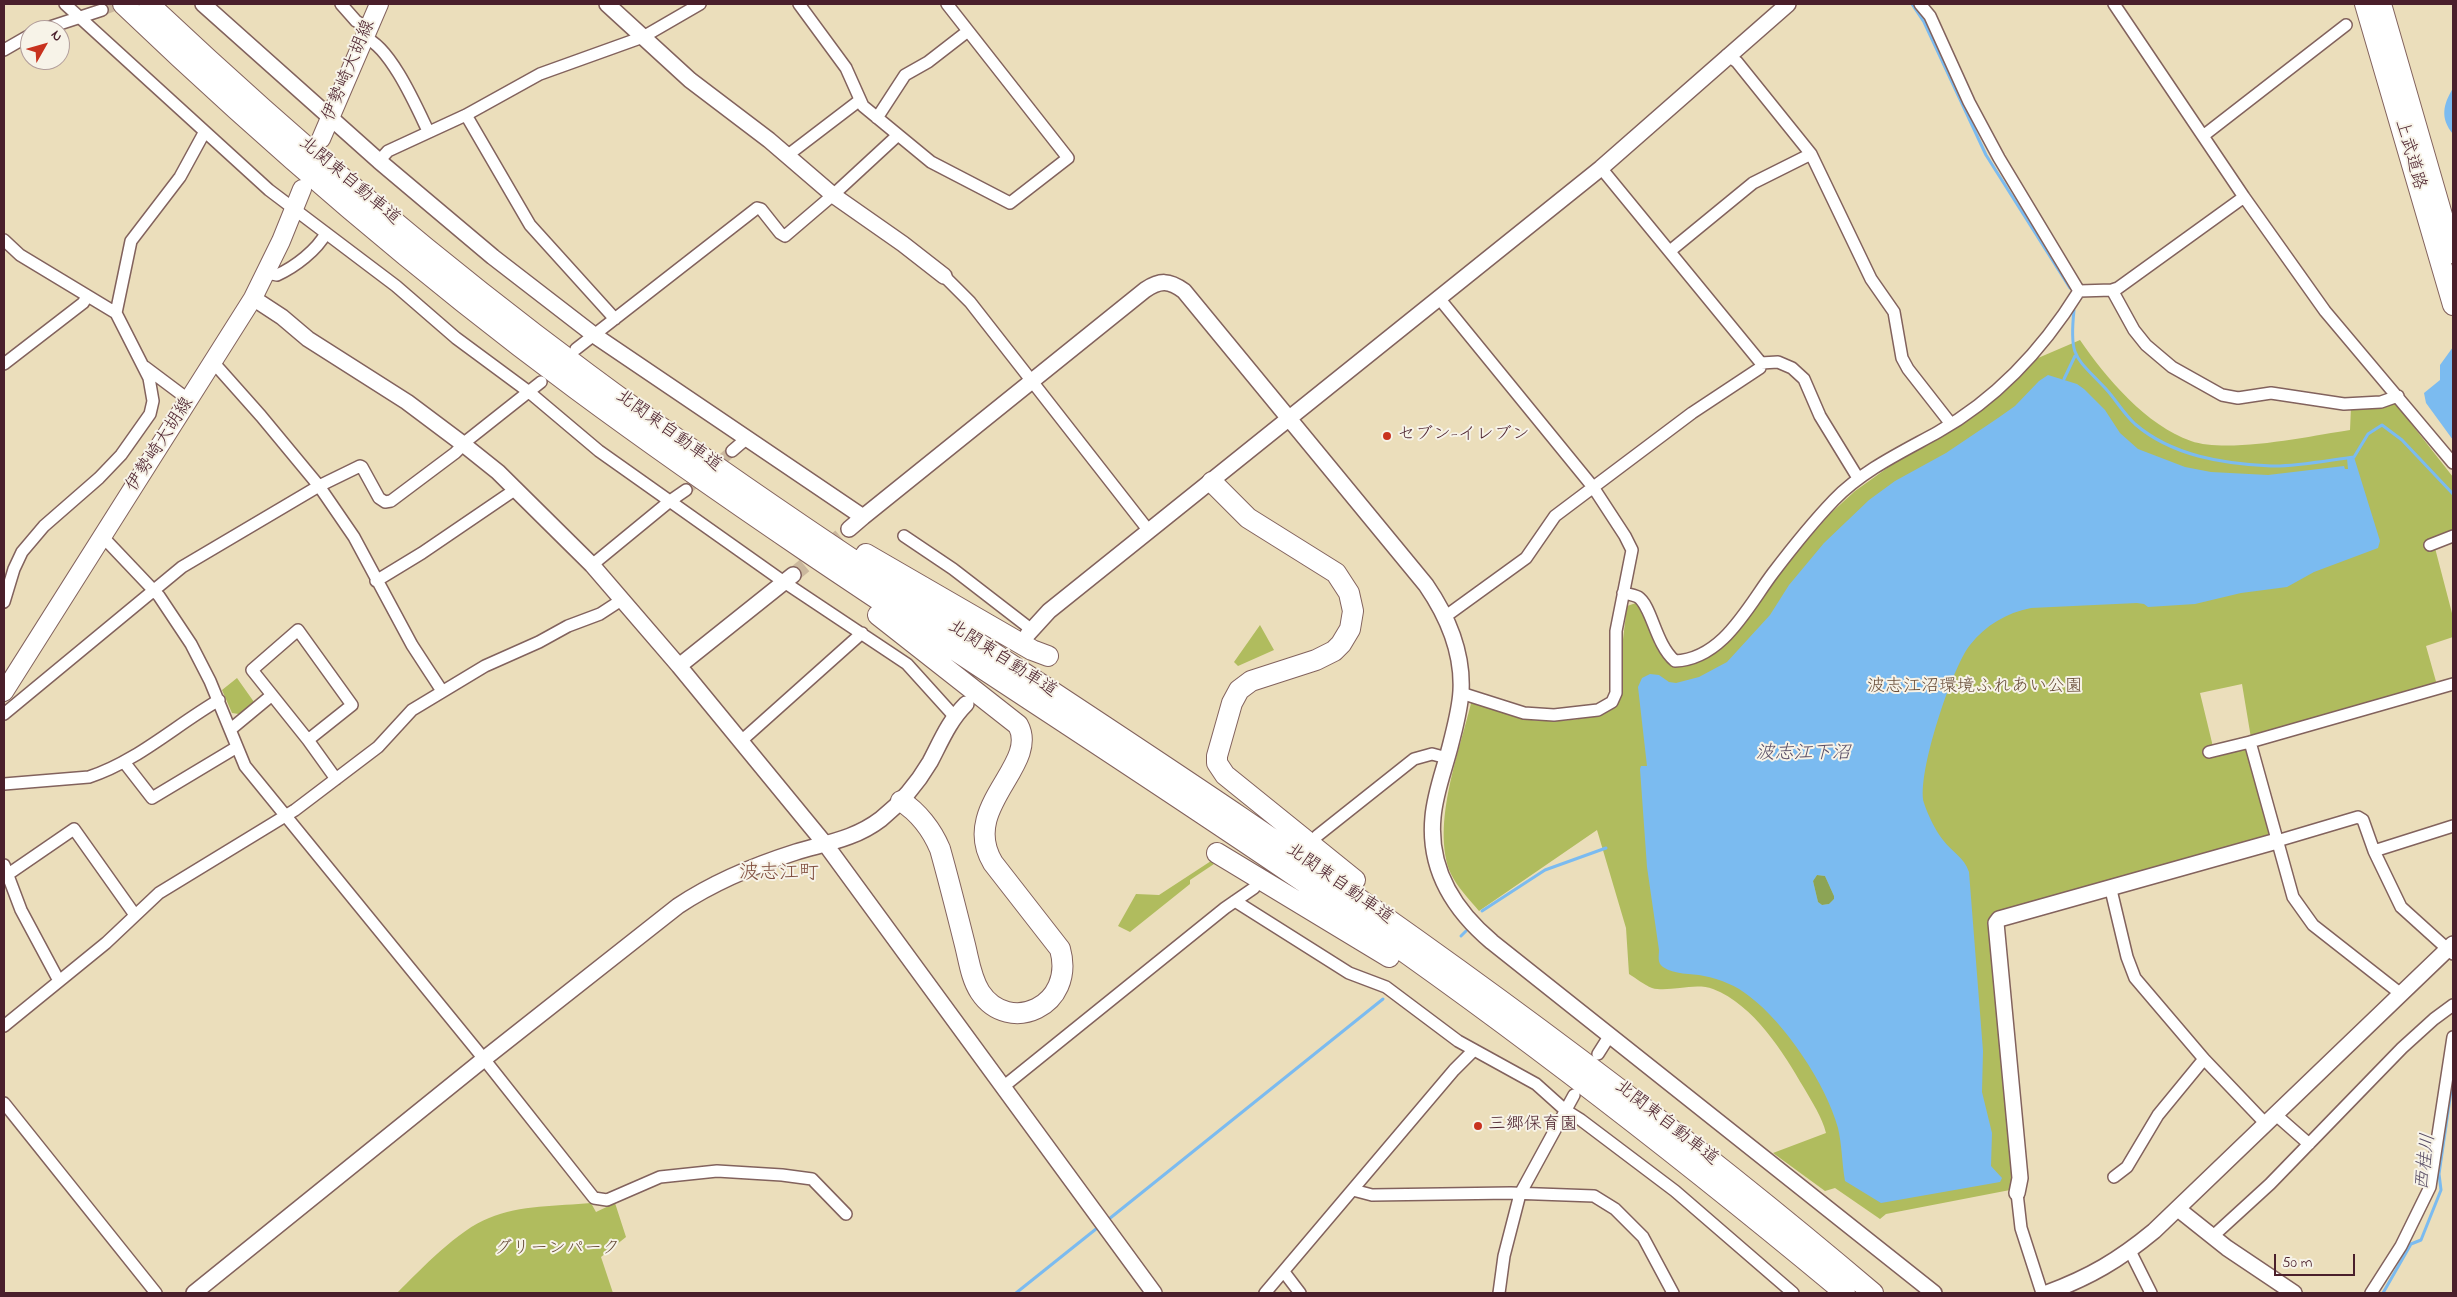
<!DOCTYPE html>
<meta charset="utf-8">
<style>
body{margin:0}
#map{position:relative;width:2457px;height:1297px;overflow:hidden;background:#ebdebb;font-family:"Indie Flower",sans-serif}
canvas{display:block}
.frame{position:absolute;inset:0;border:5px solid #4a1f2b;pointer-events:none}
.north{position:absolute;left:20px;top:20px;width:50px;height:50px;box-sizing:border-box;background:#f7f3e8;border:1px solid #b29e9c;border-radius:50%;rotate:52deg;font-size:14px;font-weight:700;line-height:20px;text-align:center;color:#4a1f2b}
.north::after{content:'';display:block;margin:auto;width:18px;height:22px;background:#c8321e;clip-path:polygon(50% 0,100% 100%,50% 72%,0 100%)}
.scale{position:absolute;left:2274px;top:1254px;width:81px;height:22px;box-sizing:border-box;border:2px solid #4a1f2b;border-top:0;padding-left:6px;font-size:15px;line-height:18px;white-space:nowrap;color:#4a1f2b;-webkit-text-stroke:4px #f7f3e8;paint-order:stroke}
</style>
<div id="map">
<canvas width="2457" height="1297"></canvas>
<div class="frame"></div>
<div class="north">N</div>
<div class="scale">50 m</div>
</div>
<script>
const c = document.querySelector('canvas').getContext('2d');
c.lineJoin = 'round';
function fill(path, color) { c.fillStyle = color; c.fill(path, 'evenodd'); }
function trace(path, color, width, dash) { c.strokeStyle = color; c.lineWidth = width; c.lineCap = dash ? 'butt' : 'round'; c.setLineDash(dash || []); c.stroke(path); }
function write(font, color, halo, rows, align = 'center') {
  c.font = font + ' "Indie Flower","Klee One",sans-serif'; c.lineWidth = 4; c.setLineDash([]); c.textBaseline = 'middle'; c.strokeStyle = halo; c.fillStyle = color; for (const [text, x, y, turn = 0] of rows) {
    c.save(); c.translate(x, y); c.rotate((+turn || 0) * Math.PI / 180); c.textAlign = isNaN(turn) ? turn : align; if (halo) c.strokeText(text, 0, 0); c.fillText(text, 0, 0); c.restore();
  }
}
fill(new Path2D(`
 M 2080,340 C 2105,377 2147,426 2191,441 C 2228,454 2310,436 2350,430 L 2351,407 L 2395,403 L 2453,477 L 2453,530 L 2444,536 L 2435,548 L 2453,617 L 2453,637 L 2426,646 L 2437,685 L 2251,738 L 2242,684 L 2200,693 L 2215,755 L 2243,746 L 2247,749 L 2272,835 L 2237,850 L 1991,916 L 2015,1181 L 2010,1190 L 1886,1214 L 1880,1219 L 1835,1188 L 1825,1191 L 1773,1153 L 1826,1133 C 1822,1117 1812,1102 1804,1088 C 1783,1052 1754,1005 1713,989 C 1694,982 1669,993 1652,988 C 1644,985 1636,978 1629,974 L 1626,928 L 1597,830 L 1479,911 C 1470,900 1457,887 1451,874 C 1430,825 1461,748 1472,699 C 1491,706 1512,717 1532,720 C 1553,723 1599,720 1615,706 L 1627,606 L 1636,603 L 1641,607 L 1655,645 L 1675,666 L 1688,665 L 1704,657 L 1831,513 L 1855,491 L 1890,466 L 2000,395 L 2038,358 Z
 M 1260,625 L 1274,650 L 1238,666 L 1234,662 Z
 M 237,678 L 254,702 L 239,714 L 232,713 L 222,690 Z
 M 1211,861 L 1214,864 L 1190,880 L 1190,884 L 1130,932 L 1118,926 L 1136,894 L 1159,895 Z
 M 591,1203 L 596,1212 L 615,1203 L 626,1237 L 601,1257 L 613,1293 L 397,1293 C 420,1270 459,1229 489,1218 C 520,1205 558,1206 591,1203 Z`), '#b0bc5e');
fill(new Path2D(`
 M 1817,875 L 1825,876 L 1834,896 L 1834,899 L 1829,904 L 1822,905 L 1818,902 L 1813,881 Z`), '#8ca455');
fill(new Path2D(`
 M 2453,88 L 2453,134 C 2440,118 2443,105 2453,88 Z
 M 2453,347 L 2453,440 L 2426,403 L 2424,393 L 2440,380 L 2440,365 Z
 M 2048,375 L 2077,384 L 2084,389 L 2105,410 L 2120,433 L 2138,449 L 2185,467 L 2211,472 L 2268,475 L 2344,466 L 2345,469 L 2348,469 L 2347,458 L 2354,457 L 2380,541 L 2378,548 L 2314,572 L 2287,587 L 2241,593 L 2195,604 L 2148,607 L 2144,604 L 2137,603 L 2031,608 C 2006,613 1986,625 1970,645 C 1952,667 1916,776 1924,803 C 1928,815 1935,830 1943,840 C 1952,852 1964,857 1969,872 L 1983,1051 L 1982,1092 L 1992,1133 L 1991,1166 L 2002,1178 L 2000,1182 L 1881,1203 L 1845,1181 C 1842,1164 1842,1145 1838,1128 C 1826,1084 1785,1023 1749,996 C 1737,986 1720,979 1704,976 C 1691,973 1674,975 1663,967 C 1657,963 1659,956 1659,950 L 1647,867 L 1640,769 L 1641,766 L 1647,766 L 1638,687 L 1642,678 L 1650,674 L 1659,675 L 1669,682 L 1676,683 L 1699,677 L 1727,662 L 1770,615 L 1789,585 L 1824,543 L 1869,500 L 1895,481 L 1946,453 L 1998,418 L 2015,406 L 2039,381 ZM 1817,875 L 1825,876 L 1834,896 L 1834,899 L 1829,904 L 1822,905 L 1818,902 L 1813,881 Z`), '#7bbbf0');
trace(new Path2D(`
 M 1912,4 L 1924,22 L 1986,155 L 2070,288
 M 2074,310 C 2069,358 2075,356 2106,389 C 2116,400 2124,414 2135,424 C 2172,456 2224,464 2271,466 C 2295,467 2330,460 2354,457 L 2368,434 L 2382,425 L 2402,440 L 2453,494
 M 2064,379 L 2075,356
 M 1482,911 L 1545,870 L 1606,848
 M 1461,936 L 1466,931
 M 1109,1219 L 1383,999
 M 1016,1293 L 1096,1229
 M 2383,1293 L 2411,1244 L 2421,1240 L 2441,1190 L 2439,1174 L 2453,1077`), '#7bbbf0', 3);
trace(new Path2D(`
 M 102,10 L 119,4
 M 686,490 L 732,451`), '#cbb89e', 11, [11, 5.5]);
trace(new Path2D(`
 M 793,575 L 849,529`), '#cbb89e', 15, [15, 8]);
const street = new Path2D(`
 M 65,4 L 269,190 L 396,286 L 456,338 L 529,392 L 599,451 L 784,582 L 907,664 L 954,716
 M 341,4 L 356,21 L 370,29
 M 799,4 L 846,68 L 863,106 L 931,162 L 1010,203 L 1068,158 L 947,4
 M 1920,4 L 1930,16 L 1969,102 L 1999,158 L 2079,291
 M 2114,4 L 2244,197 L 2325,311 L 2453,463
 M 41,30 L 102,10
 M 365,38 C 390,46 417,108 428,131
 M 4,50 L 30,35
 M 1727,55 L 1737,62 L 1811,154 L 1871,279 L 1894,312 L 1902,358 L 1908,369 L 1951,424
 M 466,115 L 530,225 L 615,319
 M 877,118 L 905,75 L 928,62 L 968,31
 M 2203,136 L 2346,25
 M 788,155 L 860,100
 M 379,161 L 388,151 L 466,115 L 540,74 L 643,37 L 700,4
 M 4,240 L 20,255 L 116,313 L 149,378 L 153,401 L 150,414 L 121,455 L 99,478 L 44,526 L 22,552 L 14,569 L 4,602
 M 1670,251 L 1753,183 L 1811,154
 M 267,273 L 277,275 C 295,267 317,250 326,233
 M 944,276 L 970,302 L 1149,531
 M 2112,290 L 2134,330 L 2146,345 L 2172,367 L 2222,395 L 2238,398 L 2271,393 L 2344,404 L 2381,402 L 2398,396
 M 2079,291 L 2112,290 L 2118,288 L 2244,197
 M 1438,297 L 1593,487 L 1625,536 L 1632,550 L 1616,631 L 1616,693 L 1612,702 L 1598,710 L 1554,715 L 1524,713 L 1461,693
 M 116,313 L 131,241 L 180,177 L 204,133
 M 576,349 L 757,208 L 761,209 L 780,233 L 785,236 L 833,195 L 898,135
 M 213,362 L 261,416 L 319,486 L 354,537 L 412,645 L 442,691
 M 1761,363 L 1778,362 L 1792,368 L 1804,379 L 1820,416 L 1858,478
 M 4,364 L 83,303 L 87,297
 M 145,367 L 189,400
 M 732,451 L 746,439
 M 102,536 L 159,596 L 191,644 L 210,681 L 245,766 L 484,1059 L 594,1198 L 607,1200 L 660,1177 L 717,1171 L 782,1175 L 812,1179 L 846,1214
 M 904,536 L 953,569 L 1032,630
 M 2430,545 L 2453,536
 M 592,565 L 670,501 L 686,490
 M 376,581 L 422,553 L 516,489
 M 1623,593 C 1628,594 1634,595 1638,597 C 1652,606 1655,644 1675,661 C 1723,659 1748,606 1773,573 C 1792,548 1812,523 1834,500 C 1863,470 1902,452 1938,432 C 1998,398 2043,349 2079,291
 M 1446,616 L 1526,558 L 1555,516 L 1692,413 L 1760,368 L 1761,363 L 1601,168
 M 4,714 L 182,567 L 319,486 L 360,466 L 362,467 L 379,498 L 385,502 L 391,501 L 455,453 L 469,439 L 541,382
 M 231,729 L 272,695
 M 308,740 L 352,705 L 298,630 L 252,670 L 308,740 L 336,779
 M 740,742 L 862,633
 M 2209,752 L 2250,742
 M 124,762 L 152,798 L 237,747
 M 4,784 L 89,777 C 136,762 176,725 219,700
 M 1317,836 L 1414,759 L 1432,754 L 1447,758
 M 2277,841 L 2358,817 L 2363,820 L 2374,851 L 2453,826
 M 2374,851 L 2401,907 L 2453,954
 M 4,865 L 21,910 L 59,981
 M 7,875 L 74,829 L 135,915
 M 2111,890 L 2127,957 L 2135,978 L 2204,1059 L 2266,1124
 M 1235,901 L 1349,973 L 1386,987 L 1458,1041 L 1536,1084 L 1565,1110 L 1581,1120 L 1675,1191 L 1793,1293
 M 2401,994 L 2313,925 L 2293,897 L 2250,742 L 2453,684
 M 4,1026 L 106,943 L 159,893 L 295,810 L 378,747 L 412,710 L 485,666 L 539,642 L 568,626 L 600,614 L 623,599
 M 1598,1054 L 1610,1035
 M 1003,1087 L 1225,908 L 1254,888
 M 4,1103 L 156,1293
 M 2276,1115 L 2309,1144
 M 2114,1177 L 2127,1167 L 2158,1115 L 2204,1059
 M 1353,1190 L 1372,1195 L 1511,1193 L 1594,1196 L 1615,1209 L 1643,1237 L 1673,1293
 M 2017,1193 L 2021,1228 L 2042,1293
 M 2212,1237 L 2270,1184 L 2402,1048 L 2434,1019 L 2453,1005
 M 2130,1251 L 2151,1293
 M 1284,1272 L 1300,1293
 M 1265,1293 L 1454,1070 L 1474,1050
 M 1499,1293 L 1504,1256 L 1520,1194 L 1574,1095
 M 2371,1293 L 2401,1246 L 2430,1187 L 2453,1037`);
const secondary = new Path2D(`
 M 203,4 L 379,161 L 493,257 L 594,335 L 863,517 L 1145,290 C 1160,280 1169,280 1184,291 L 1426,585 C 1448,617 1463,652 1461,691 C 1460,709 1455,727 1451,743 C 1445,768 1435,792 1433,817 C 1428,869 1454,910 1492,942 L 1934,1293
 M 607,4 L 690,80 L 769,140 L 833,195 L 903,244 L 944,276
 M 253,298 L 282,317 L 308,339 L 407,402 L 463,444 L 498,472 L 592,565 L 679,666 L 826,845 L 1154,1293
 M 849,529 L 863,517
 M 1028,634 L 1049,611 L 1601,168 L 1788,4
 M 679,666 L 793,575
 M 2017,1193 L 2020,1178 L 1996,923 L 1999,919 L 2277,841
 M 2178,1209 L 2227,1248 L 2294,1293
 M 194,1293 L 484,1059 L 678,906 C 714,882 755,865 796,852 C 826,843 855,839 881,819 C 901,803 917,784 930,762 C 941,741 949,721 966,704
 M 2047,1293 C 2090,1277 2119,1260 2154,1231 L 2453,944`);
const primary = new Path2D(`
 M 321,139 L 379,4
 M 4,692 L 253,298 L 281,241 L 302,189`);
const highway = new Path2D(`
 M 123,4 C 266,141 417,271 576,389 C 814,565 1067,720 1311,887 C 1496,1013 1673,1150 1845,1293
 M 149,4 C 288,135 434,260 588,374 C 799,531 1024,670 1242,818 C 1460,966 1672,1122 1873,1293
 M 2365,4 L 2453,305
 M 2381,4 L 2453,253
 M 1212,482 L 1248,518 L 1336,573 L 1349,593 L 1353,611 L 1350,629 L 1341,644 L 1334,651 L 1316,660 L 1251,681 L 1239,690 L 1232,703 L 1217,756 L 1217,763 L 1225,775 L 1355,880
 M 866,554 L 1032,650 L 1048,656
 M 878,615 L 1018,725 C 1040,765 959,807 993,863 L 1060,949 C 1076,1006 1009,1036 980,992 C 971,978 969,961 965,945 C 957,913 949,881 940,849 C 932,830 918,812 901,801
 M 1217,853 L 1389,957`);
trace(street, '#82625d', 14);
trace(secondary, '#82625d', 18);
trace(primary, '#82625d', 20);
trace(highway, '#82625d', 22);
trace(street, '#fff', 11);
trace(secondary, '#fff', 15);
trace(primary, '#fff', 18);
trace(highway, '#fff', 20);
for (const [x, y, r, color] of [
 [1387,436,5,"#c8321e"],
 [1478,1126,5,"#c8321e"]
]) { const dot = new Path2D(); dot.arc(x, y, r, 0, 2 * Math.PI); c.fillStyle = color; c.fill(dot); trace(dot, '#f7f3e8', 2); }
write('18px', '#4a1f2b', '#f7f3e8', [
 ["伊勢崎大胡線",350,71,-67],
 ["上武道路",2409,155,74],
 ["北関東自動車道",349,182,40],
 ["北関東自動車道",668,432,36],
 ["伊勢崎大胡線",161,445,-57],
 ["北関東自動車道",1002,660,33],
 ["北関東自動車道",1339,885,35],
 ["北関東自動車道",1666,1124,38]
]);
write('18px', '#4a1f2b', '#f7f3e8', [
 ["セブン-イレブン",1397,436],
 ["三郷保育園",1488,1126]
], 'left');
write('18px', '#694e3a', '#f7f3e8', [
 ["波志江沼環境ふれあい公園",1975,688],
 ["グリーンパーク",557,1250]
]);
write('italic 19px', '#594e66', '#f7f3e8', [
 ["波志江下沼",1803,755],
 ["西桂川",2427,1162,-83]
]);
write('20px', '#825141', '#f7f3e8', [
 ["波志江町",779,875]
]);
</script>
